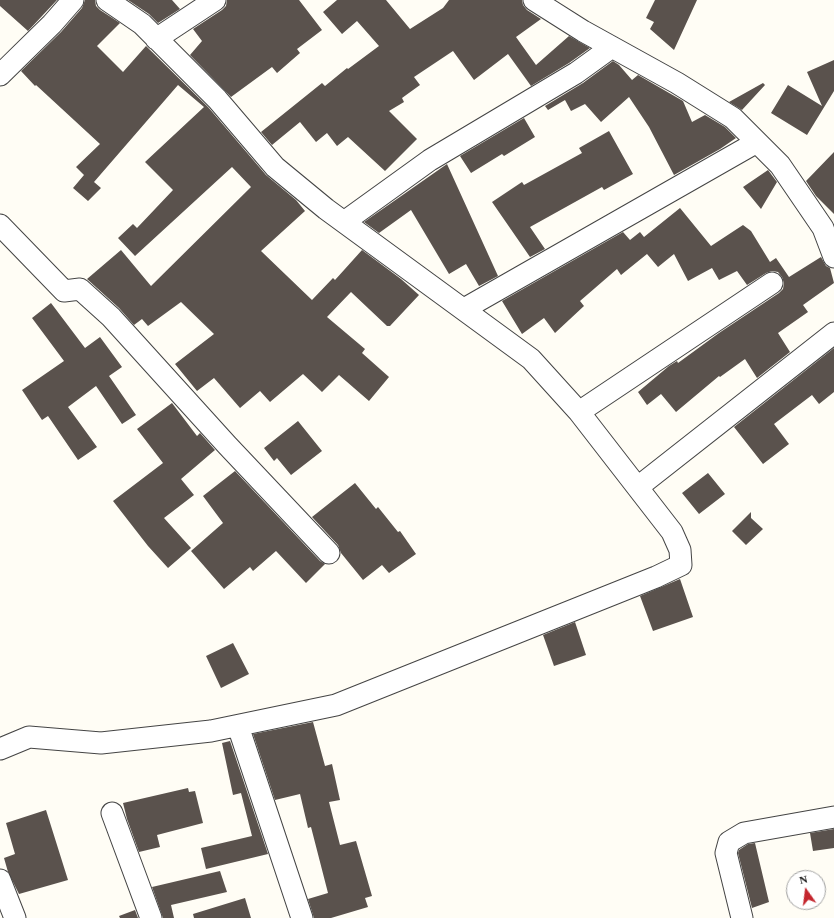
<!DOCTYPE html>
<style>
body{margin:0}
#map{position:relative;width:834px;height:918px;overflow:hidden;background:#fffdf5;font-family:"Times New Roman",serif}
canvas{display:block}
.north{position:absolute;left:786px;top:870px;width:40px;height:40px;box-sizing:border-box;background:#fff;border:1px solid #a0a0a0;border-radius:50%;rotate:346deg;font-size:11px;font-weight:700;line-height:16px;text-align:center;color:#111}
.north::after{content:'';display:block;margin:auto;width:14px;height:18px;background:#c4262e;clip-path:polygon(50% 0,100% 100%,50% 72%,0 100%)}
</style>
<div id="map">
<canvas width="834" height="918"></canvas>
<div class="north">N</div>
</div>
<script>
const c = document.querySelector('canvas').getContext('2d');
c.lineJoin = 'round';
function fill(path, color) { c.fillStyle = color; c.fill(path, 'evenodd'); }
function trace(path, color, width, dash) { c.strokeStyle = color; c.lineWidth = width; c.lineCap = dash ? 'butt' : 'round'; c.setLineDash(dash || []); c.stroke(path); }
fill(new Path2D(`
 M 0,0 L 57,0 L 28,31 L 0,6 Z
 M 85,0 L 95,0 L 96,6 L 100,10 L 120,23 L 97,46 L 123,72 L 146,46 L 208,107 L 266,175 L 296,200 L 305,211 L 261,251 L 312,300 L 333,278 L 335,280 L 362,250 L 401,279 L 419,295 L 390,326 L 387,326 L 351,292 L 327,317 L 365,349 L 362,353 L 389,377 L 369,401 L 339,375 L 322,392 L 303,374 L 270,402 L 260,391 L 240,408 L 214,378 L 197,391 L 175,364 L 214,334 L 181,302 L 148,326 L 142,319 L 134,325 L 119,308 L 87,279 L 121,250 L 151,286 L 251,187 L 232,167 L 135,256 L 118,238 L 133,224 L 137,228 L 173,190 L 145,162 L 204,107 L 178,85 L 94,182 L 101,188 L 88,201 L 73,188 L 84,175 L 76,167 L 100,144 L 36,85 L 35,86 L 21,71 L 61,32 L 82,8 Z
 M 128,0 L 172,0 L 180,9 L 158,23 L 149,14 Z
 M 227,0 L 299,0 L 322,30 L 297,49 L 300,53 L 277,73 L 272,67 L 231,97 L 190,55 L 202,41 L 193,29 L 222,10 L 226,6 Z
 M 337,0 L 386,0 L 410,29 L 443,8 L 449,0 L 522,0 L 523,5 L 527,10 L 541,19 L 516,37 L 536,65 L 569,36 L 590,48 L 569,63 L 531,86 L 508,54 L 474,80 L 453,51 L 414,77 L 420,85 L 402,98 L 404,102 L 389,111 L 417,139 L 385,171 L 348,137 L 337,146 L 327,133 L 316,142 L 300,122 L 272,145 L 261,132 L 322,83 L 325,86 L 347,68 L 348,69 L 379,46 L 357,21 L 342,34 L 323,12 Z
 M 655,0 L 697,0 L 674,50 L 650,29 L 654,22 L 646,18 Z
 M 834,60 L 834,91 L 807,135 L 771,113 L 788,85 L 822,106 L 807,72 Z
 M 613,61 L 619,65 L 632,80 L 638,75 L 683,101 L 692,122 L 705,115 L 725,127 L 736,138 L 720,149 L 674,175 L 649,127 L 629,97 L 601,122 L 585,104 L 571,111 L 565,100 L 548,110 L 545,106 L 583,83 Z
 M 763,83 L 765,85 L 742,110 L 729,102 Z
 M 524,118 L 535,137 L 504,156 L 502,154 L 471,173 L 460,156 Z
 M 609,131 L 633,174 L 604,190 L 602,187 L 530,227 L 545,249 L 530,257 L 492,202 L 522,182 L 524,185 L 582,153 L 579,148 Z
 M 834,152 L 834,214 L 816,196 L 806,181 Z
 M 447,164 L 498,276 L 479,286 L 466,264 L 449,274 L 411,210 L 379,233 L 364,222 Z
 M 768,170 L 777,182 L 761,209 L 743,187 Z
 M 680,208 L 711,246 L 743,225 L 751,231 L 770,262 L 776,258 L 789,277 L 821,257 L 826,266 L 830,268 L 834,283 L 803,305 L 808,312 L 778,333 L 790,352 L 757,378 L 745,359 L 720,377 L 719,376 L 676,412 L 661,394 L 647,405 L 638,392 L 669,366 L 677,361 L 678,363 L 719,333 L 779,293 L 783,289 L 784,283 L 782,277 L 778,272 L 772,271 L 766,273 L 747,285 L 737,271 L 719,280 L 712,268 L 688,281 L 674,254 L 658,267 L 647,254 L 621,275 L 617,269 L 580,301 L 584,306 L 555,333 L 544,318 L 522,334 L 502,301 L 623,232 L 630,240 L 640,232 L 644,237 Z
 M 51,303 L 85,348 L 100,337 L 122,367 L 109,376 L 136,415 L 122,424 L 96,386 L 68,407 L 97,447 L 78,460 L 48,416 L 42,420 L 22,390 L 64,361 L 32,318 Z
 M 834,348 L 834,392 L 819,404 L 812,395 L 774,424 L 789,444 L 763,464 L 734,427 Z
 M 172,403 L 197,436 L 200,433 L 215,450 L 181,479 L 194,495 L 164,518 L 191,548 L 168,568 L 148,546 L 113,501 L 163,463 L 137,429 Z
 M 298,421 L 322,451 L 291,475 L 277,458 L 274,461 L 264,448 Z
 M 235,471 L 320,561 L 325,564 L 306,583 L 276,551 L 253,571 L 250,567 L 224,589 L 191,551 L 223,523 L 203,496 Z
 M 708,473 L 725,494 L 699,514 L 682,493 Z
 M 355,483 L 376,509 L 378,507 L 398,532 L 400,531 L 416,554 L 389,573 L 382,565 L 363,580 L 341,553 L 338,545 L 312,517 Z
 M 751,512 L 751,518 L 763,529 L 746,545 L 732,531 Z
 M 680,579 L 693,617 L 653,631 L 640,596 Z
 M 575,622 L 586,655 L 554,666 L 543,635 Z
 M 233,643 L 249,674 L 221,688 L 206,656 Z
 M 313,722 L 325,766 L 332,764 L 340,800 L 329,802 L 340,845 L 356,841 L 372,896 L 365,898 L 368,907 L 331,918 L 314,918 L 308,899 L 328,893 L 311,827 L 308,828 L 300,794 L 275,800 L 253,734 Z
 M 230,741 L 268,854 L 206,869 L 201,848 L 252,836 L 241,793 L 233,795 L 222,743 Z
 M 188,788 L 189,792 L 195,791 L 203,823 L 157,835 L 160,847 L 139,852 L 127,819 L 123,803 Z
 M 46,810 L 68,880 L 19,894 L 8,872 L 4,858 L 15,854 L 6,823 Z
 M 834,829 L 834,848 L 813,851 L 810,833 Z
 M 755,843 L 769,902 L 752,908 L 738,853 L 739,850 L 748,844 Z
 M 220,871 L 227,892 L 171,905 L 174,918 L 163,918 L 152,887 Z
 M 245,898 L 251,918 L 194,918 L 193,914 Z
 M 135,910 L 138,918 L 120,918 L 119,916 Z`), '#5a524d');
const minor = new Path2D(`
 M 534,0 L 583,31 L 677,83 L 733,118 L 780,165 L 823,228 L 834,257
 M 156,39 L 215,0
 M 0,75 L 52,24 L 73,0
 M 344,222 L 430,160 L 576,73 L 612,47
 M 0,225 L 64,291 L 80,289 L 111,317 L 227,445 L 329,553
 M 464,309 L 757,142
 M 579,412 L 772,283
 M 638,487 L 834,333
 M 238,726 L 302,918
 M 0,749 L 29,737 L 101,743 L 211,731 L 336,705 L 656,577 L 681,565 L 680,550 L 672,532 L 579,412 L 531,359 L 326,209 L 275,167 L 217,99 L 142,24 L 107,0
 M 112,813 L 151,918
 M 0,880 L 15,918
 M 742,918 L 726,853 L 729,842 L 744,833 L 834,817`);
trace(minor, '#444', 23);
trace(minor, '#fff', 21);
</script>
